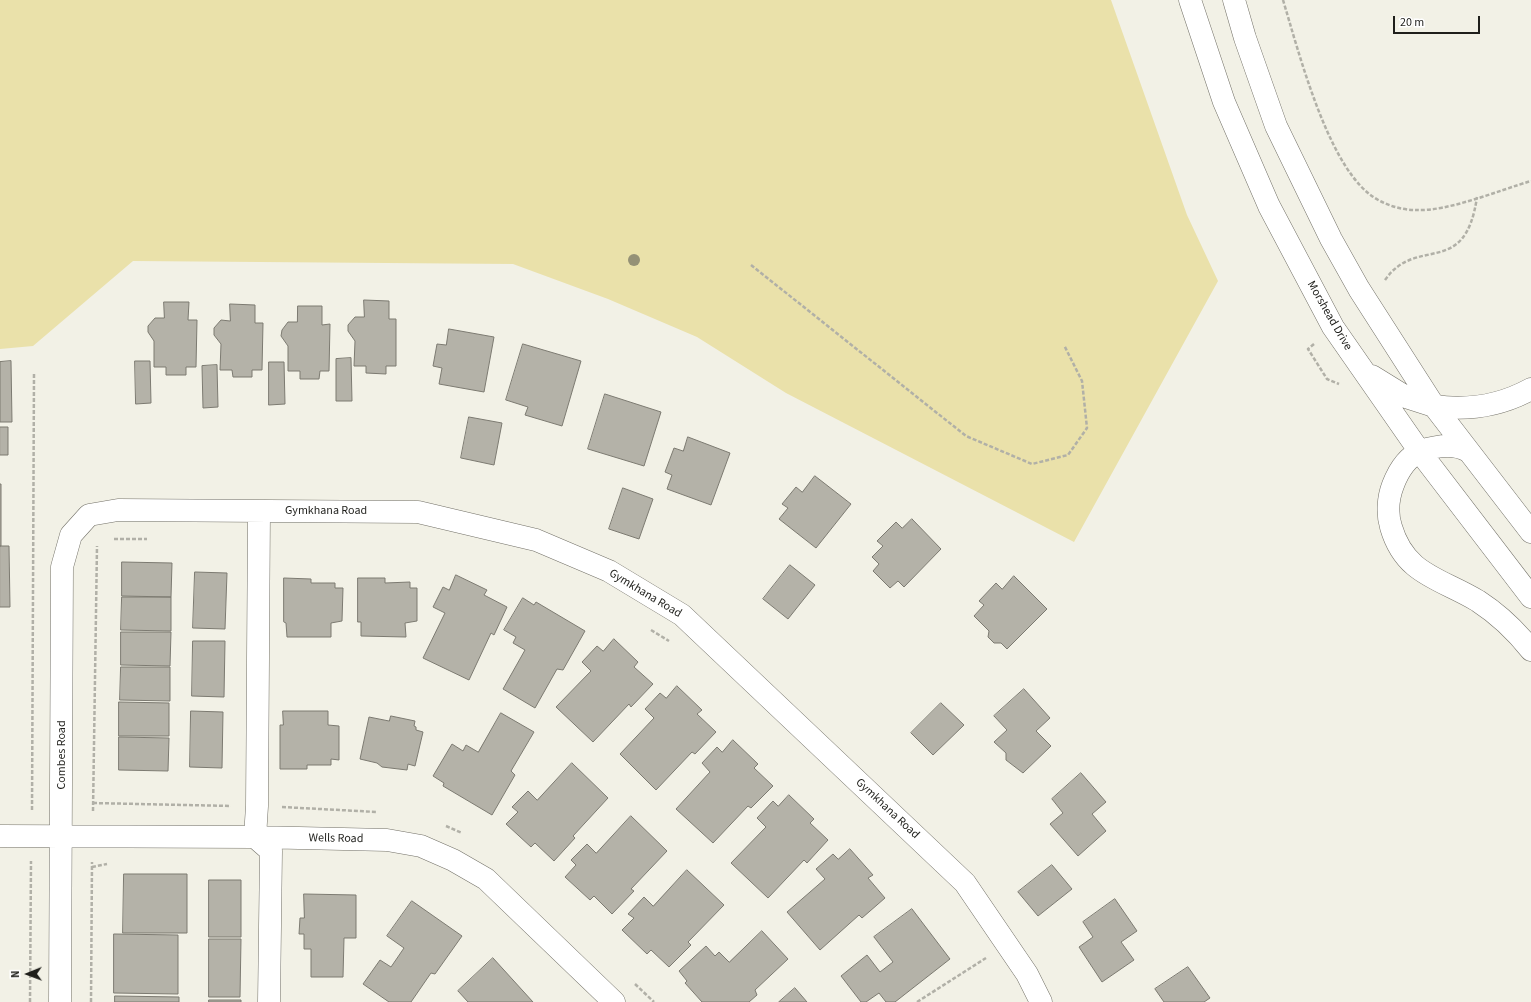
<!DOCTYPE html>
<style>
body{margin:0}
#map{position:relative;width:1531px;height:1002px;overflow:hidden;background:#f2f1e6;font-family:"Source Sans 3",sans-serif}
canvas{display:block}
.north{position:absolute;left:8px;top:954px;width:40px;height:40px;-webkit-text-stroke:3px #fff;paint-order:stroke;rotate:269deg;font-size:11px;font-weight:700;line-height:16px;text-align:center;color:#1f1f1b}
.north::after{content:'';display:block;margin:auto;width:14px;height:18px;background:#1f1f1b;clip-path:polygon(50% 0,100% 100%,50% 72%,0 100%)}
.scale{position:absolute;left:1393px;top:16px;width:87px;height:18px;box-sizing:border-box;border:2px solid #1f1f1b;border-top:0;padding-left:5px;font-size:12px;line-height:14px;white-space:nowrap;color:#1f1f1b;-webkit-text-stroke:3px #fff;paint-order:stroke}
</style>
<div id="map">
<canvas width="1531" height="1002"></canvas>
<div class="north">N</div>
<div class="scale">20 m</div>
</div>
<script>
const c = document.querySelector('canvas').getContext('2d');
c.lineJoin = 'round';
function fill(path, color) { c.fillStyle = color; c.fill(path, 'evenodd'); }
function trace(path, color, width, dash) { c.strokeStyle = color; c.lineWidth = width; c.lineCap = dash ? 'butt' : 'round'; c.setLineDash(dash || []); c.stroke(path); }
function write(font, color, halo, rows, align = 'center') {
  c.font = font + ' "Source Sans 3",sans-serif'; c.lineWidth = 3.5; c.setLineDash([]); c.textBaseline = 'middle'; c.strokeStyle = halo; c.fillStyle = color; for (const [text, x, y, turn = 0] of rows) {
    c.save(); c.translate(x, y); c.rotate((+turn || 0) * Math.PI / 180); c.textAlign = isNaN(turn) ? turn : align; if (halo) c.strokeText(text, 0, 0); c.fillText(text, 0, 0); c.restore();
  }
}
fill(new Path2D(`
 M 0,0 L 1111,0 L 1187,215 L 1218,281 L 1074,542 L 786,393 L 697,337 L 608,299 L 513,264 L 133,261 L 33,346 L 0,349 Z`), '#eae1aa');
const building = new Path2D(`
 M 364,300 L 389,301 L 389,319 L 396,319 L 396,366 L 386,366 L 386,374 L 366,373 L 366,366 L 354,366 L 355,341 L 348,331 L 348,325 L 355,317 L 364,317 Z
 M 164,302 L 189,302 L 188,320 L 197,320 L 196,367 L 186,367 L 186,375 L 166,375 L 166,367 L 154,367 L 154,341 L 148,332 L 148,326 L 155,318 L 164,318 Z
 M 230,304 L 255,305 L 255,323 L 263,323 L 262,370 L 252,370 L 252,377 L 233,377 L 232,370 L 220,370 L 221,344 L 214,335 L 214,328 L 221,320 L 230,321 Z
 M 298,306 L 322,306 L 322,325 L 330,324 L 329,371 L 320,371 L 319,379 L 300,379 L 300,371 L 288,371 L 288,346 L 281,336 L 282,330 L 288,322 L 297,322 Z
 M 449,329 L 494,337 L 484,392 L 439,384 L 442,368 L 433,366 L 437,344 L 446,345 Z
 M 523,344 L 581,361 L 562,426 L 525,415 L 528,407 L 506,400 Z
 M 351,358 L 352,401 L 336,401 L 336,359 Z
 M 11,361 L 12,422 L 0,422 L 0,362 Z
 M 135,361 L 150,361 L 151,403 L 136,404 Z
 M 269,362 L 284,362 L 285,404 L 269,405 Z
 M 217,365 L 218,407 L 203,408 L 202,366 Z
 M 605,394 L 661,412 L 644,466 L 588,449 Z
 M 469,417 L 502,423 L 494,465 L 461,458 Z
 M 0,427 L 8,427 L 8,455 L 0,455 Z
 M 688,437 L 730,453 L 711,505 L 667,489 L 672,475 L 665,472 L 674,448 L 683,451 Z
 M 815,476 L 851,504 L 816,548 L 779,519 L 788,508 L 782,504 L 796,487 L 802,492 Z
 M 0,484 L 1,484 L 1,546 L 0,546 Z
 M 623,488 L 653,499 L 639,539 L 609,529 Z
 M 912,519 L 941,549 L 904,587 L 898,581 L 890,588 L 873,571 L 879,564 L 872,557 L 883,546 L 877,541 L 896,522 L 902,528 Z
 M 0,546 L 9,546 L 10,607 L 0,607 Z
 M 122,562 L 172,563 L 171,597 L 122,596 Z
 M 790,565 L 815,585 L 788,619 L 763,599 Z
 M 195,572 L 227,573 L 225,629 L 193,628 Z
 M 456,575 L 487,590 L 484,595 L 507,607 L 494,635 L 491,633 L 469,680 L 423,658 L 445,613 L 433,607 L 443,587 L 449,590 Z
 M 1014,576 L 1047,609 L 1007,649 L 1001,643 L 994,643 L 988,637 L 989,631 L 974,616 L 984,605 L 979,601 L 996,583 L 1002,589 Z
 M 284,578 L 311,579 L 311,583 L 335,583 L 335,588 L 343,588 L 342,621 L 331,623 L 331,637 L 287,637 L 286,623 L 284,622 Z
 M 358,578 L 385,578 L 385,583 L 410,582 L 410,588 L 417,588 L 417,621 L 405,623 L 406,637 L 361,636 L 361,622 L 358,622 Z
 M 122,597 L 171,597 L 171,631 L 121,630 Z
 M 523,598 L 534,605 L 536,602 L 585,631 L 563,670 L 557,669 L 535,708 L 503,689 L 525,650 L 513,643 L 516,637 L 504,630 Z
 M 121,632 L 171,632 L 170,666 L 121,665 Z
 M 614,639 L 638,662 L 634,667 L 653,684 L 631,707 L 629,704 L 593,742 L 556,707 L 591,671 L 582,662 L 597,646 L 603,651 Z
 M 193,641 L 225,641 L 224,697 L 192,696 Z
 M 121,667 L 170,667 L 170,701 L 120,700 Z
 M 677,686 L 702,710 L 697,714 L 716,732 L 695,754 L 692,752 L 656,790 L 620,754 L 654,718 L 645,709 L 660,693 L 666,698 Z
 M 1024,689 L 1050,718 L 1036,731 L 1051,746 L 1023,773 L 1006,760 L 1006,753 L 994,742 L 1007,730 L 994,716 Z
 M 119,702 L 169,703 L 169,736 L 119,736 Z
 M 941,703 L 964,725 L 933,755 L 911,733 Z
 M 191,711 L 223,712 L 222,768 L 190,767 Z
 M 283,711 L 328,711 L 328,725 L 339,726 L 339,760 L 331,759 L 331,765 L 307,765 L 307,769 L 280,769 L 280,725 L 283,725 Z
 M 501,713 L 534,732 L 511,771 L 515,775 L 492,815 L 443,786 L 444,783 L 433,776 L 452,744 L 463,751 L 466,745 L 478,752 Z
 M 391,716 L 415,721 L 414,726 L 416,727 L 416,730 L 423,732 L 415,766 L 408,764 L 407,770 L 382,767 L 377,763 L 360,759 L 369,717 L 389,721 Z
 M 119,737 L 169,738 L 168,771 L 119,770 Z
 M 733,740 L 758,764 L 754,768 L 773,786 L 751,808 L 748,806 L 713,843 L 676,809 L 710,772 L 702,763 L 717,747 L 722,752 Z
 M 572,763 L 608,798 L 573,836 L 575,838 L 554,861 L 535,843 L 531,847 L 506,824 L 518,812 L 512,807 L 528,791 L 537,800 Z
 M 1081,773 L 1106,802 L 1092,814 L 1106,831 L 1078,856 L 1050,824 L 1063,813 L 1052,799 Z
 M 789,795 L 814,819 L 810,823 L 828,840 L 807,863 L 804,860 L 768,898 L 731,863 L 766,827 L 757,818 L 773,801 L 778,806 Z
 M 631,816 L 667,851 L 631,889 L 634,891 L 612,914 L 594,896 L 590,900 L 565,877 L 576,865 L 571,860 L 587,844 L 596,853 Z
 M 850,849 L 873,875 L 868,878 L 885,898 L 862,918 L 859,915 L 820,950 L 787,912 L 825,879 L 816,869 L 833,854 L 838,859 Z
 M 1052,865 L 1072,889 L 1038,916 L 1018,892 Z
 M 687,870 L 724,905 L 688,942 L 691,945 L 669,967 L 651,950 L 647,954 L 622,930 L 634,918 L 628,914 L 644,897 L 653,906 Z
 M 124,874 L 187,874 L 187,933 L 123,933 Z
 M 209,880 L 241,880 L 241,937 L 209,937 Z
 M 304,894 L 356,895 L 356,938 L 344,938 L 343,977 L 311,977 L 311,949 L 304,949 L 304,934 L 299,934 L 300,918 L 304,918 Z
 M 1115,899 L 1137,931 L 1121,942 L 1134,960 L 1102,982 L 1079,947 L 1093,937 L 1083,922 Z
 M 412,901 L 462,936 L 435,974 L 431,973 L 411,1002 L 389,1002 L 363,984 L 380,960 L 391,967 L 404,948 L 387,936 Z
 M 912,909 L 950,959 L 895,1002 L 886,1002 L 879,993 L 866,1002 L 861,1002 L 841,976 L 867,955 L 880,972 L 893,962 L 874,937 Z
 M 762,931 L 788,959 L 755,990 L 757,995 L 749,1002 L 702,1002 L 685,983 L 687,981 L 679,971 L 706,946 L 715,956 L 719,952 L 729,962 Z
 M 114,934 L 178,935 L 178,994 L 114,993 Z
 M 209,939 L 241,939 L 240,997 L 209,997 Z
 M 493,958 L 533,1002 L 468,1002 L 458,991 Z
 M 1188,967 L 1210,998 L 1204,1002 L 1164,1002 L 1155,989 Z
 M 795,988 L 807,1002 L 779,1002 Z
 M 115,996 L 179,997 L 179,1002 L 115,1002 Z
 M 209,1000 L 241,1000 L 241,1002 L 209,1002 Z`);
fill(building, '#b4b2a8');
trace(building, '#7c7a71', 1);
const minor = new Path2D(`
 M 259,511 L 257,806 L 255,837 L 271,851 L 269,1002
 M 0,836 L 255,837 L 387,840 L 421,846 L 453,860 L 486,879 L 614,1002
 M 60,1002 L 62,567 L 71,535 L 89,515 L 118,510 L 418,512 L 536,540 L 609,571 L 682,615 L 965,883 L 1027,974 L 1041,1002`);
const primary = new Path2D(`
 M 1190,0 L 1224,102 L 1269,206 L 1333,327 L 1420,452 L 1531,597
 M 1234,0 L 1245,38 L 1276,126 L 1331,239 L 1359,289 L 1434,406 L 1531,532
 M 1372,376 L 1406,397 L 1434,406
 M 1468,451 C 1454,443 1436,446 1421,451 C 1407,457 1398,472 1393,485 C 1388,498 1387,514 1391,527 C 1405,575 1440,578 1478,601 C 1498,614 1516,631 1531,650`);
const motorway = new Path2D(`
 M 1434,406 C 1469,411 1500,406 1531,389`);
trace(minor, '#727067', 23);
trace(primary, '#727067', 23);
trace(motorway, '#727067', 23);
trace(new Path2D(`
 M 1283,0 C 1299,53 1326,158 1368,193 C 1381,204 1400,210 1416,210 C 1447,212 1500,190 1531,181
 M 751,265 L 966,436 L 1032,464 L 1068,455 L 1087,428 L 1082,381 L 1064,345
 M 1385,280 C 1417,234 1465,280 1477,197
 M 1314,344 L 1308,349 L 1327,379 L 1339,384
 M 114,539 L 147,539
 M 651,630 L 669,641
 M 93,803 L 231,806
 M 282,807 L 377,812
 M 32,810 L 34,373
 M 93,811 L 97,546
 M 446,826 L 462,833
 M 92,867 L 107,864
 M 635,984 L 654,1002
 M 30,1002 L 31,861
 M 91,1002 L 92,862
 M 917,1002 L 986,958`), '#b1b0a7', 2.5, [4, 2]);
trace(minor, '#fff', 22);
trace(primary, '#fff', 22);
trace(motorway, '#fff', 22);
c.fillStyle = '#959176';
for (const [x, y] of [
 [634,260]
]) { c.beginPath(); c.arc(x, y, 6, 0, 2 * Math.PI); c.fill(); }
write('12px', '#1f1f1b', '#fff', [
 ["Morshead Drive",1329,316,60],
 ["Gymkhana Road",326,511],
 ["Gymkhana Road",645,594,31],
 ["Combes Road",62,755,-90],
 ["Gymkhana Road",887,809,43],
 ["Wells Road",336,839,1]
]);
</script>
